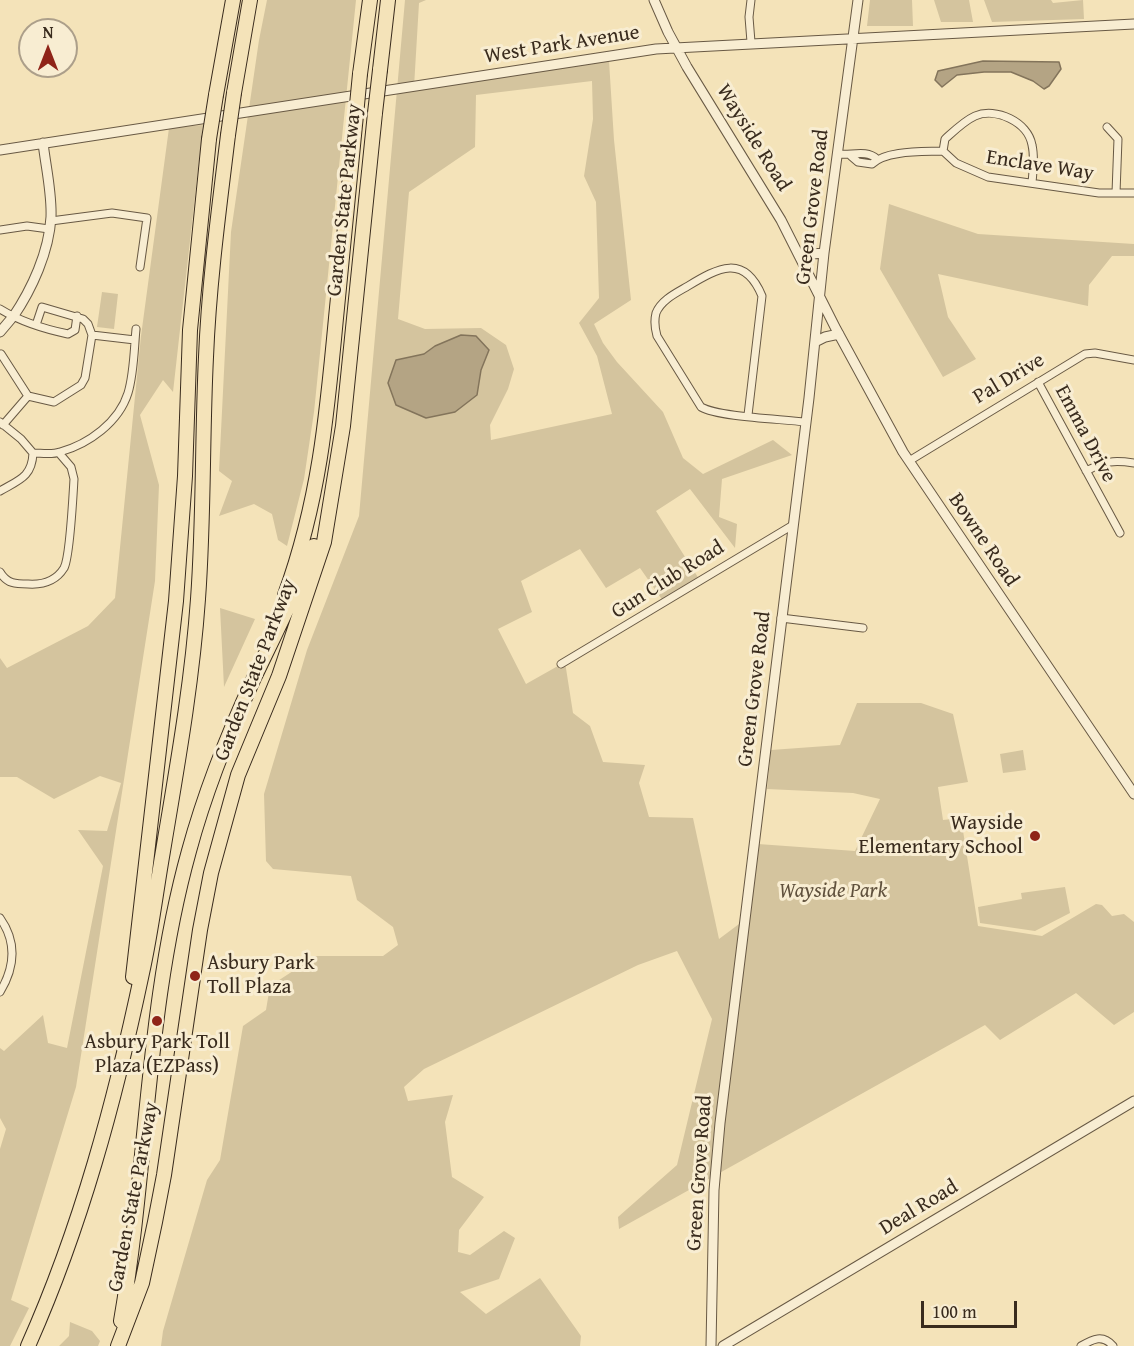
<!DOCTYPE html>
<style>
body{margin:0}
#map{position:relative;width:1134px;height:1346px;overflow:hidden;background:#f4e3b9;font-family:"Gentium Book Plus",serif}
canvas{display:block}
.north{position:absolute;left:18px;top:18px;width:60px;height:60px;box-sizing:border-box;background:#f8edd2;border:2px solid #ac9f8a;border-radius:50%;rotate:0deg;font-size:16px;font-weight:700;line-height:24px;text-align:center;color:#392b1d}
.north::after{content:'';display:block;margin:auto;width:21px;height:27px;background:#8f2418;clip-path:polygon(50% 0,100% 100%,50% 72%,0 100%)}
.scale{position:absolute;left:921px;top:1301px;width:96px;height:27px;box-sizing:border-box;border:3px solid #392b1d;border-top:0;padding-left:8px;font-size:18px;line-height:21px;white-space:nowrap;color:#392b1d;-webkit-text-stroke:4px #f8edd2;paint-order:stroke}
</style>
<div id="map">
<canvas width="1134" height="1346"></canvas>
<div class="north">N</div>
<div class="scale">100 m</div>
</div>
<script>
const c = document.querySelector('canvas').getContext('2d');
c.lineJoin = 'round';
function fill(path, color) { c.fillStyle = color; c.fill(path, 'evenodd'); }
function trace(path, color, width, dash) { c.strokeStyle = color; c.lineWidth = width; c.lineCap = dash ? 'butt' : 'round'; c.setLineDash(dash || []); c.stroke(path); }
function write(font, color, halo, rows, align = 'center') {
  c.font = font + ' "Gentium Book Plus",serif'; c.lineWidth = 6; c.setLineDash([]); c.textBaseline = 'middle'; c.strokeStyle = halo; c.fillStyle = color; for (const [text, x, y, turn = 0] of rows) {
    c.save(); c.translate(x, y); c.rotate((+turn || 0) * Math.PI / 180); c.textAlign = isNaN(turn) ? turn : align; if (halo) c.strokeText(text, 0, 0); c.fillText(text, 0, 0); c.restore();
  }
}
fill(new Path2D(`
 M 267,0 L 356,0 L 314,412 L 304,479 L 287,546 L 278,540 L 272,514 L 254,504 L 219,516 L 232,481 L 219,471 L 231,232 L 259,40 Z
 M 405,0 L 426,0 L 419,3 L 414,87 L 461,82 L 609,61 L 614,140 L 631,300 L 594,324 L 603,343 L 617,362 L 663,412 L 683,458 L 703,474 L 773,440 L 792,455 L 722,479 L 719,517 L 737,524 L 735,548 L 690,489 L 656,511 L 699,579 L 663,601 L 640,568 L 606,588 L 580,549 L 521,581 L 532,612 L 498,629 L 526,684 L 565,662 L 573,713 L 590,726 L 603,762 L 645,765 L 639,783 L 649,817 L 693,818 L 719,939 L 743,921 L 758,844 L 855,851 L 880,799 L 853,793 L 767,789 L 771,750 L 840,745 L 857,703 L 921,703 L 953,714 L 968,782 L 938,787 L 943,820 L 961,818 L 978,926 L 1042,936 L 1096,904 L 1102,905 L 1112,916 L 1124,914 L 1134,922 L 1134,1012 L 1114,1025 L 1076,993 L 1000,1040 L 985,1025 L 619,1229 L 618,1217 L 677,1165 L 712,1019 L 677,951 L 638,965 L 424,1069 L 404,1087 L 408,1101 L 453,1095 L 445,1122 L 452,1177 L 484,1197 L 459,1230 L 458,1252 L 470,1255 L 504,1231 L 515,1238 L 499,1279 L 460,1292 L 486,1314 L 540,1278 L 581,1336 L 580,1346 L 161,1346 L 163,1331 L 207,1180 L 220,1160 L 243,1026 L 266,1010 L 270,986 L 316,956 L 383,956 L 398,945 L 393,927 L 357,900 L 351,876 L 273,869 L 266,861 L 264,794 L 307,650 L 359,516 ZM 592,81 L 593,119 L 584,176 L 596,202 L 599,298 L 579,323 L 597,356 L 612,414 L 491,440 L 490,425 L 508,389 L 514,369 L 506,345 L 481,328 L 425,329 L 398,319 L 409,192 L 475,147 L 476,95 Z
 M 870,0 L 912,0 L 913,26 L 867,26 Z
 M 934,0 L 969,0 L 973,22 L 941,22 Z
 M 984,0 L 1051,0 L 1053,3 L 1083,0 L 1084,19 L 992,22 Z
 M 203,125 L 173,392 L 163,380 L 140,415 L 159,485 L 155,581 L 76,1087 L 11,1300 L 29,1308 L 10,1346 L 0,1346 L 0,1149 L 6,1129 L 0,1118 L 0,1048 L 4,1051 L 43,1015 L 48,1043 L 67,1048 L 103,866 L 78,830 L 107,831 L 121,783 L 100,776 L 54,799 L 17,777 L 0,777 L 0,658 L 7,668 L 88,626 L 115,598 L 141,336 L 169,128 Z
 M 889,204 L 978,234 L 1134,244 L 1134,256 L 1112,256 L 1089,285 L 1088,306 L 938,274 L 948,317 L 976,359 L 943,377 L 880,269 Z
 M 102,292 L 118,294 L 114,329 L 97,327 Z
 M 220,608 L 255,619 L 224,687 Z
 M 1023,750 L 1026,770 L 1003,773 L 1000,754 Z
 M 1065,887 L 1070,913 L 1035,931 L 980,923 L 978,907 L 1022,899 L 1021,893 Z
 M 70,1322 L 92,1331 L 100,1341 L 98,1346 L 59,1346 L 69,1336 Z`), '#d4c49e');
const water = new Path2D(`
 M 983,61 L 1059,62 L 1061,69 L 1049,86 L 1044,89 L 1033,81 L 1011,72 L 984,72 L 957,75 L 942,87 L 935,80 L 938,71 Z
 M 461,335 L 476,336 L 489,350 L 481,370 L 477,395 L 455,412 L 426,418 L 396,405 L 388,383 L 396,360 L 424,354 L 435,346 Z`);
fill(water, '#b4a484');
trace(water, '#83745b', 1.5);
const minor = new Path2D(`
 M 751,0 L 749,17 L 751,42
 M 1107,127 L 1118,139 L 1116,193
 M 943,151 L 945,139 C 954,131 964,121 975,116 C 996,107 1028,122 1032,145 C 1035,158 1033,170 1032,183
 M 838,154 C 851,156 866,149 877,159
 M 851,156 L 858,162 L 872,164 C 886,150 924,152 943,151 L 956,163 L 988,177 L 1099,193 L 1134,193
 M 51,221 L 112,213 L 147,218 L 140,267
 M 0,230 L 27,226 L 49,229
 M 0,309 C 21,322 44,329 68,334 L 75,330 L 77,316
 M 92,335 L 135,340
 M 1,354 L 28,396 L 54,402 L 81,385 L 85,378 L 92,335 L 88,324 L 83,319 L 42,307 L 36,325
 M 1038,382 L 1120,533
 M 748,415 L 762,296 C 744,253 718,268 688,286 C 676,293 661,300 656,313 C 654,321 655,329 657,336 L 701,407 C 718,417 782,419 805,422
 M 0,422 L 21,439 L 33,453
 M 3,425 L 28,396
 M 33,453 C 41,453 52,455 60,452 C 89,444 119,422 128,393 C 134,373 134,350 136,329
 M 909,461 L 1085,354 L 1095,353 L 1134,360
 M 1086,471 C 1106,461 1113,460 1134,463
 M 0,491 C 19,480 32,477 33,453
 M 0,572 C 7,584 16,584 28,584 C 43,585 56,581 64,568 C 70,557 73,495 74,479 L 71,467 L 59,453
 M 781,618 L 863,628
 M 561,664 L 793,525
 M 0,918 C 17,942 15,967 0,992
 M 1081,1346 C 1093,1339 1103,1334 1113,1346`);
const tertiary = new Path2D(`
 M 654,0 L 668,32 L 687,67 L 781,220 L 836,329 L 903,452 L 1134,794
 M 0,150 L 656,49 L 1134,24
 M 800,255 L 824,253
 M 13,317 C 32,289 49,252 51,217 C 52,193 46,168 43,143
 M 0,332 L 11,319
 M 815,342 L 825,337 L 839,334
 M 711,1346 L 714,1190 L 720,1123 L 809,398 L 824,253 L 858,0
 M 723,1346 L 1134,1101`);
const motorway = new Path2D(`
 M 380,70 L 388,0
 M 360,74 L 370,0
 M 234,93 L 250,0
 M 216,95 L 233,0
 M 285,595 C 319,502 327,415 336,318 C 343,251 349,183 356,115
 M 133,977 L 176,601 L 185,476 L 190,330 L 209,139
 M 121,1321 C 148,1165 146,1005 189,851 C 205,792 228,734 254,678 C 275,634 297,591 314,546
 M 28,1346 C 81,1227 115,1101 142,973 C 151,933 156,891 163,851 C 177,767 192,684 198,599 C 204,518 202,438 206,357 C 209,283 219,209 228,135
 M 118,1346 L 142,1283 L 155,1222 L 164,1175 L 200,930 L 211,873 L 238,775 L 279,676 L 324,542 L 343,426 L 375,113`);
trace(minor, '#685944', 9);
trace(tertiary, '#685944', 11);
trace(motorway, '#392b1d', 16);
trace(minor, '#f8edd2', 7);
trace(tertiary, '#f8edd2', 9);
trace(motorway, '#f4e3b9', 14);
const motorwayBridge = new Path2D(`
 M 375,113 L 380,70
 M 356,115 L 360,74
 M 228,135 L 234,93
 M 209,139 L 216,95`);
trace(motorwayBridge, '#392b1d', 16, []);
trace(motorwayBridge, '#f4e3b9', 14);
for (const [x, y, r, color] of [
 [1035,836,6,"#8f2418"],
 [195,976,6,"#8f2418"],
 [157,1021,6,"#8f2418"]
]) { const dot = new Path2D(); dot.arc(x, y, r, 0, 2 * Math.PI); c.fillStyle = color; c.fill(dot); trace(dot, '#f8edd2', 2); }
write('21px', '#392b1d', '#f8edd2', [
 ["West Park Avenue",562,45,-9],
 ["Wayside Road",753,138,58],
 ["Enclave Way",1040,166,9],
 ["Garden State Parkway",345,200,-84],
 ["Green Grove Road",813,207,-83],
 ["Pal Drive",1009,379,-31],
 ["Emma Drive",1085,434,62],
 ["Bowne Road",983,540,56],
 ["Gun Club Road",668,580,-32],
 ["Garden State Parkway",256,670,-69],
 ["Green Grove Road",755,689,-83],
 ["Green Grove Road",700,1173,-86],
 ["Garden State Parkway",134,1197,-79],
 ["Deal Road",919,1208,-31]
]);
write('21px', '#392b1d', '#f8edd2', [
 ["Wayside",1023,824],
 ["Elementary School",1023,848],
 ["Asbury Park",207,964,"left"],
 ["Toll Plaza",207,988,"left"],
 ["Asbury Park Toll",157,1043,"center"],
 ["Plaza (EZPass)",157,1067,"center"]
], 'right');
write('italic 21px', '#60513d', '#f8edd2', [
 ["Wayside Park",833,892]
]);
</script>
